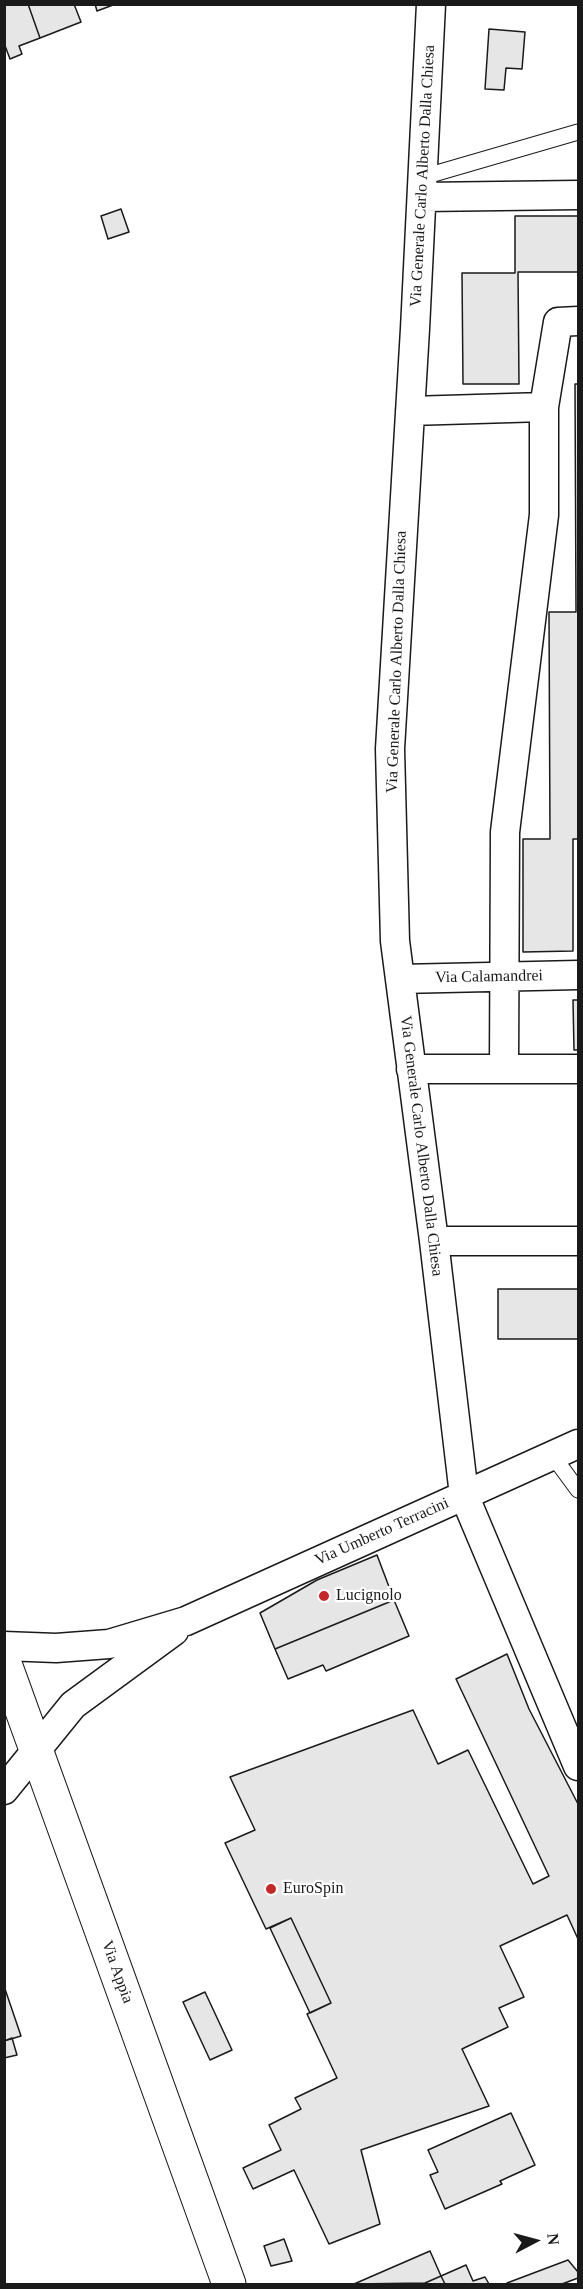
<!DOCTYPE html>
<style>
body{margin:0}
#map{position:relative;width:583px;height:2289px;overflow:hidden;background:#fff;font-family:"Times New Roman",serif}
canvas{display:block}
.frame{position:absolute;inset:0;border:6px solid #1a1a1a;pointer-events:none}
.north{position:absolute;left:505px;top:2211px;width:60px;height:60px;-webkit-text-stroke:4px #fff;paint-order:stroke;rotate:84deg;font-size:16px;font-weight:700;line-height:24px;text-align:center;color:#1a1a1a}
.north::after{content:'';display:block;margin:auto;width:21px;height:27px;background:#1a1a1a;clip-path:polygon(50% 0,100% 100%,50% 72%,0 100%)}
</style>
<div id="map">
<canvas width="583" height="2289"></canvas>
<div class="frame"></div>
<div class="north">N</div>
</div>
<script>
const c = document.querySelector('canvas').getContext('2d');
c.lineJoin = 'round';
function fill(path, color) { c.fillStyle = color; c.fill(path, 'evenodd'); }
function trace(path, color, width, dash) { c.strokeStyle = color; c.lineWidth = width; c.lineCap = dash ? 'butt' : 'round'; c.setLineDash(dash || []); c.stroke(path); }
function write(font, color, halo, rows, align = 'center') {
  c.font = font + ' "Times New Roman",serif'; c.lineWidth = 4.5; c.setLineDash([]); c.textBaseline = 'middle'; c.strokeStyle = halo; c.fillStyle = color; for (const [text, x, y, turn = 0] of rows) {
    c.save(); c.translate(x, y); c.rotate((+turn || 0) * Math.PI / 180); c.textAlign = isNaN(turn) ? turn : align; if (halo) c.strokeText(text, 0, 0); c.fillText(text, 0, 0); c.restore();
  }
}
const building = new Path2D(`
 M 4,4 L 28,4 L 40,38 L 19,46 L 22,54 L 10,59 L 4,43 Z
 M 28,4 L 74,4 L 81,22 L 40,38 Z
 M 95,4 L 113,4 L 113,5 L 97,11 Z
 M 489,29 L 525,32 L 522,69 L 506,68 L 504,90 L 485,89 Z
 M 121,209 L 129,232 L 108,239 L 101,216 Z
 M 515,216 L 578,216 L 578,272 L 518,272 L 519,384 L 463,384 L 462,273 L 515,273 Z
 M 575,384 L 578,384 L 578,839 L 573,839 L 573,951 L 523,952 L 523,839 L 550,839 L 549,612 L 576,612 Z
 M 573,1000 L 578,1000 L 578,1050 L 574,1050 Z
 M 498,1289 L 578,1289 L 578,1339 L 498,1339 Z
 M 377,1555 L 394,1600 L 275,1649 L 260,1613 L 317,1580 Z
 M 394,1600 L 409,1636 L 326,1671 L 323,1665 L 288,1679 L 275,1649 Z
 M 507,1654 L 529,1709 L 578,1804 L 578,1939 L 567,1915 L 500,1946 L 524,1997 L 499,2008 L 508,2027 L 462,2049 L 489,2106 L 361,2150 L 380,2224 L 329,2244 L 294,2170 L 253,2189 L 243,2168 L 281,2150 L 269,2125 L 301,2109 L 295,2098 L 337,2078 L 307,2014 L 331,2003 L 291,1918 L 266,1929 L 225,1843 L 255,1830 L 230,1777 L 413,1710 L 438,1764 L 468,1750 L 533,1884 L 549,1876 L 456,1679 Z
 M 291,1918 L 331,2003 L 310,2013 L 270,1928 Z
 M 4,1986 L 21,2036 L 4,2041 Z
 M 205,1992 L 232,2050 L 210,2060 L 183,2002 Z
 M 12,2038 L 17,2055 L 4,2058 L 4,2041 Z
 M 511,2113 L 535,2165 L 500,2181 L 502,2184 L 445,2209 L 430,2175 L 438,2172 L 428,2150 Z
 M 284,2239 L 292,2261 L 271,2266 L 264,2246 Z
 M 430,2251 L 441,2276 L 425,2283 L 354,2284 Z
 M 568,2260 L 578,2272 L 578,2278 L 562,2284 L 507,2284 L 507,2283 Z
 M 466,2265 L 473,2281 L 485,2277 L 489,2284 L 445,2284 L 441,2276 Z
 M 441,2276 L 445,2284 L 426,2284 L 425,2283 Z`);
fill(building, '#e6e6e6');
trace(building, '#1a1a1a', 1.5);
const service = new Path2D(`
 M 423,177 L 578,132
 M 553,1456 L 578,1490`);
const minor = new Path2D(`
 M 431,4 L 415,329 L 390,749 L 395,941 L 434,1241 L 464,1495 L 578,1766
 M 422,197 L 578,195
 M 544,407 L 558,322 L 578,321
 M 410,411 L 544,407 L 544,515 L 505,832 L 504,1068
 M 400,979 L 578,975
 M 411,1069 L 578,1069
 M 434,1241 L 578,1241
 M 4,1646 L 56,1648 L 109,1644 L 186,1621 L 578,1444
 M 4,1790 L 73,1705 L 174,1631`);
const secondary = new Path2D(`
 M 4,1661 L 229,2284`);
trace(service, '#1a1a1a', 17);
trace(minor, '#1a1a1a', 31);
trace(secondary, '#1a1a1a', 35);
trace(service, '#fff', 15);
trace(minor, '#fff', 28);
trace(secondary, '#fff', 33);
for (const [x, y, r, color] of [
 [324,1596,6,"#c62828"],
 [271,1889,6,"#c62828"]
]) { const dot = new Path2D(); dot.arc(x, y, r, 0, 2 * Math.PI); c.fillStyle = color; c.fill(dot); trace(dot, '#fff', 2); }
write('16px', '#1a1a1a', '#fff', [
 ["Via Generale Carlo Alberto Dalla Chiesa",423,176,-87],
 ["Via Generale Carlo Alberto Dalla Chiesa",397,662,-88],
 ["Via Calamandrei",489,977,-1],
 ["Via Generale Carlo Alberto Dalla Chiesa",421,1146,83],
 ["Via Umberto Terracini",382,1532,-24],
 ["Via Appia",117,1972,70]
]);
write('16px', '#1a1a1a', '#fff', [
 ["Lucignolo",336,1596],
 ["EuroSpin",283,1889]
], 'left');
</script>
